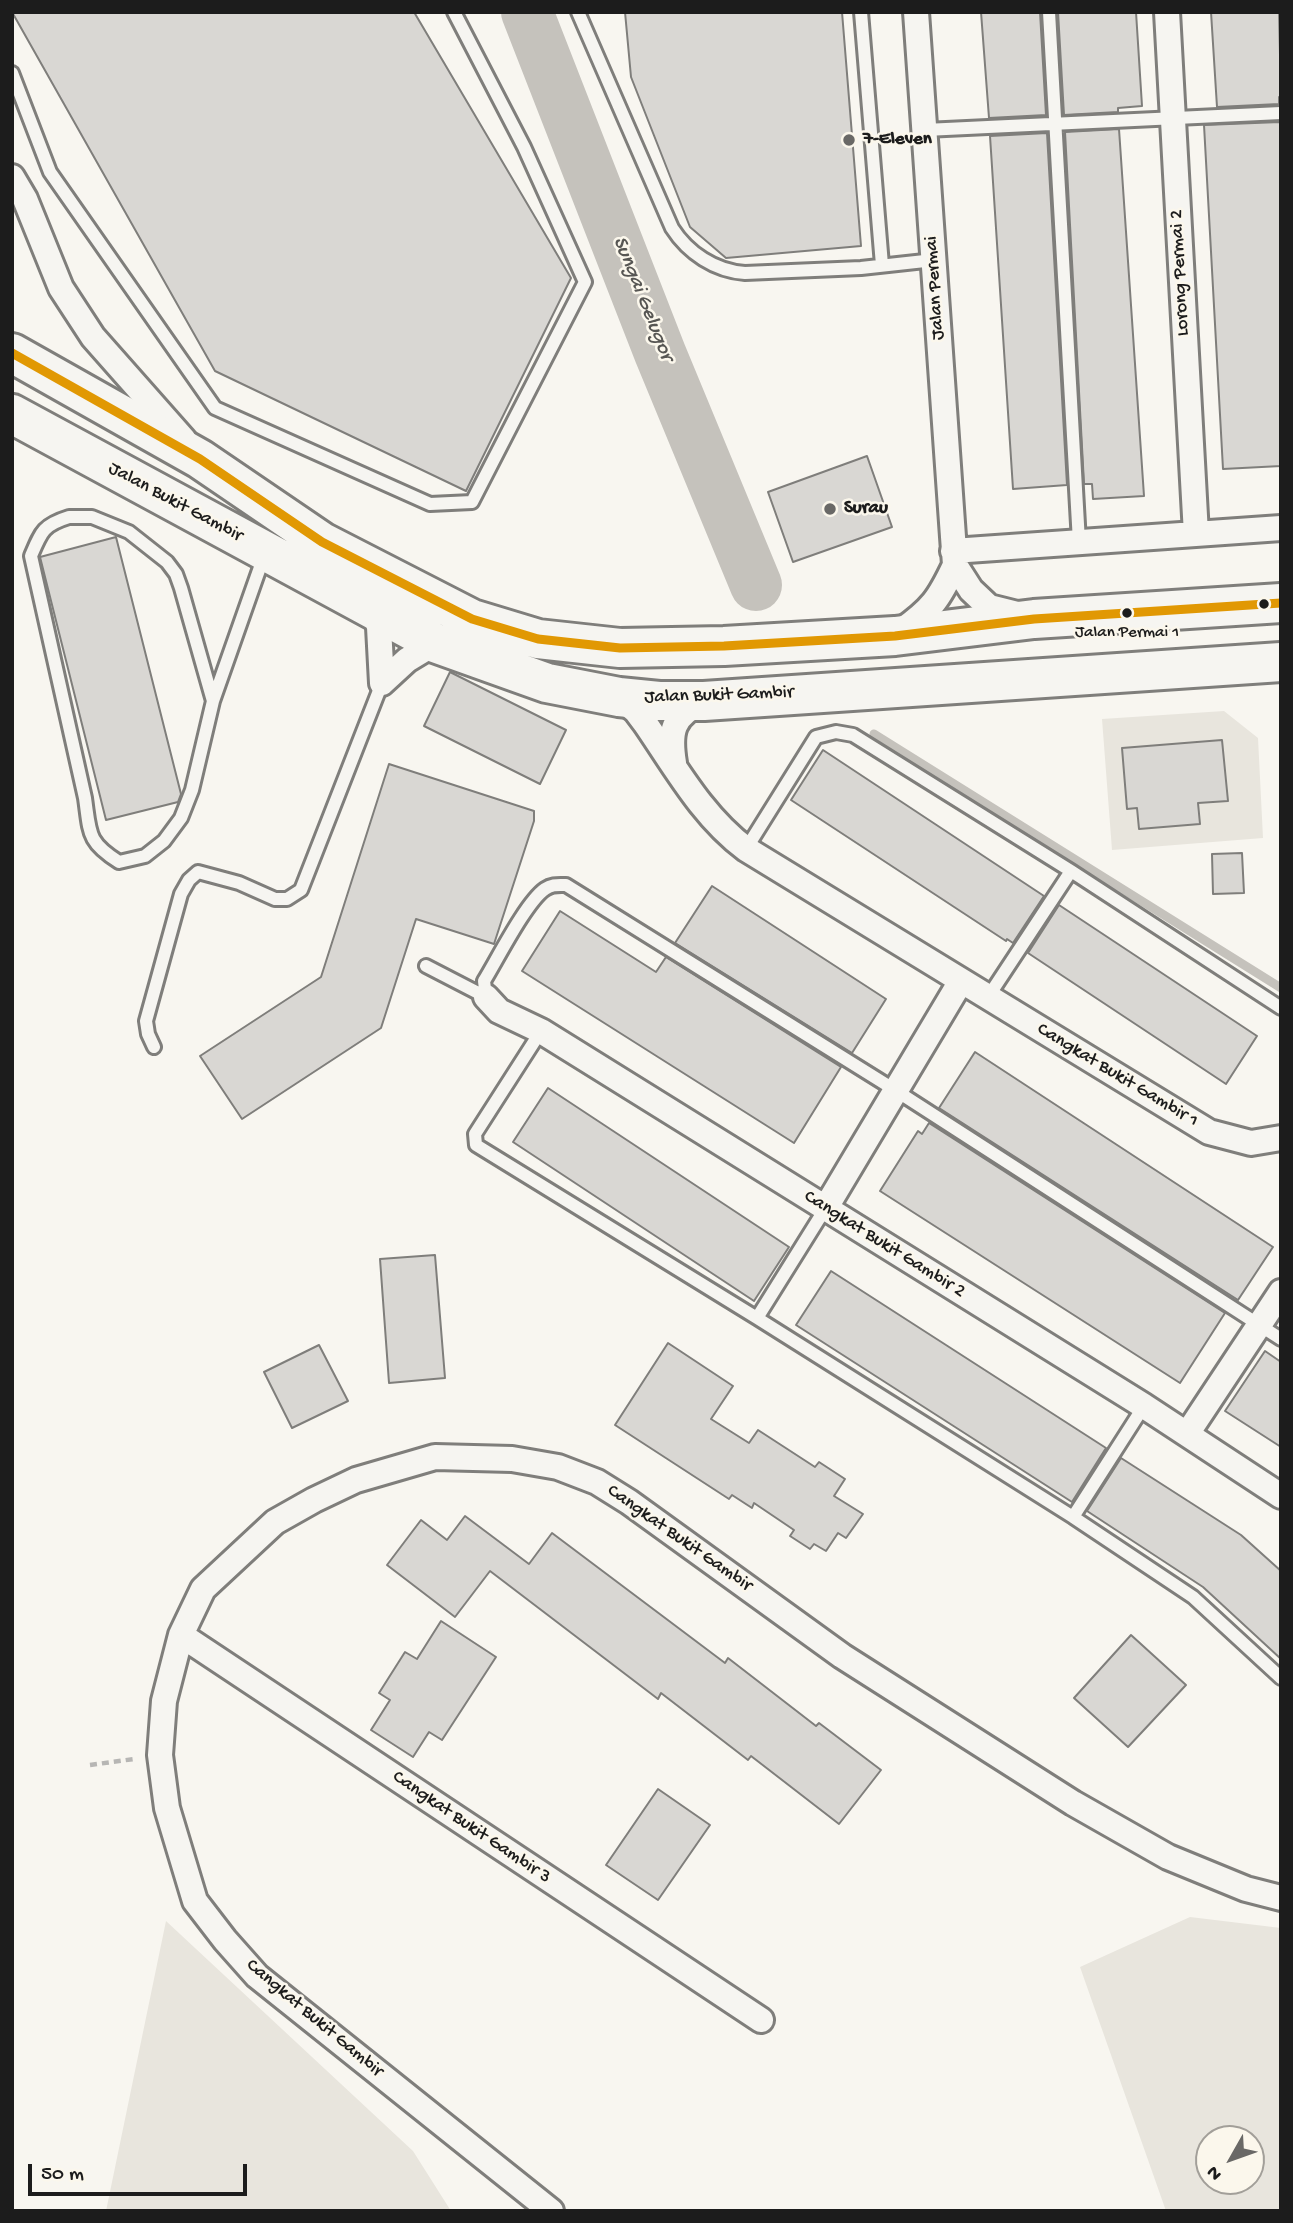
<!DOCTYPE html>
<style>
body{margin:0}
#map{position:relative;width:1293px;height:2223px;overflow:hidden;background:#f8f6f0;font-family:"Gochi Hand",sans-serif}
canvas{display:block}
.frame{position:absolute;inset:0;border:14px solid #1c1c1c;pointer-events:none}
.north{position:absolute;left:1195px;top:2125px;width:70px;height:70px;box-sizing:border-box;background:#fbf7ec;border:2px solid #a29f99;border-radius:50%;rotate:230deg;font-size:19px;font-weight:700;line-height:28px;text-align:center;color:#1c1c1c}
.north::after{content:'';display:block;margin:auto;width:24px;height:32px;background:#696866;clip-path:polygon(50% 0,100% 100%,50% 72%,0 100%)}
.scale{position:absolute;left:28px;top:2164px;width:219px;height:32px;box-sizing:border-box;border:4px solid #1c1c1c;border-top:0;padding-left:9px;font-size:21px;line-height:24px;white-space:nowrap;color:#1c1c1c;-webkit-text-stroke:5px #fbf7ec;paint-order:stroke}
</style>
<div id="map">
<canvas width="1293" height="2223"></canvas>
<div class="frame"></div>
<div class="north">N</div>
<div class="scale">50 m</div>
</div>
<script>
const c = document.querySelector('canvas').getContext('2d');
c.lineJoin = 'round';
function fill(path, color) { c.fillStyle = color; c.fill(path, 'evenodd'); }
function trace(path, color, width, dash) { c.strokeStyle = color; c.lineWidth = width; c.lineCap = dash ? 'butt' : 'round'; c.setLineDash(dash || []); c.stroke(path); }
function write(font, color, halo, rows, align = 'center') {
  c.font = font + ' "Gochi Hand",sans-serif'; c.lineWidth = 5; c.setLineDash([]); c.textBaseline = 'middle'; c.strokeStyle = halo; c.fillStyle = color; for (const [text, x, y, turn = 0] of rows) {
    c.save(); c.translate(x, y); c.rotate((+turn || 0) * Math.PI / 180); c.textAlign = isNaN(turn) ? turn : align; if (halo) c.strokeText(text, 0, 0); c.fillText(text, 0, 0); c.restore();
  }
}
fill(new Path2D(`
 M 1224,711 L 1258,738 L 1263,838 L 1112,850 L 1102,719 Z
 M 1190,1917 L 1281,1928 L 1281,2211 L 1166,2211 L 1080,1967 ZM 1209,2139 L 1251,2139 L 1251,2181 L 1209,2181 Z
 M 166,1921 L 413,2151 L 451,2211 L 106,2211 Z`), '#e8e5dd');
trace(new Path2D(`
 M 874,734 L 1281,988`), '#c5c2bc', 9);
trace(new Path2D(`
 M 527,12 L 660,353 L 756,585`), '#c5c2bc', 52);
const building = new Path2D(`
 M 12,12 L 414,12 L 571,278 L 466,491 L 215,371 Z
 M 625,12 L 842,12 L 861,246 L 726,258 L 690,227 L 631,77 Z
 M 981,12 L 1040,12 L 1046,115 L 989,118 Z
 M 1058,12 L 1136,12 L 1142,106 L 1118,108 L 1118,112 L 1064,115 Z
 M 1211,12 L 1279,12 L 1281,97 L 1279,97 L 1279,104 L 1217,107 Z
 M 1280,122 L 1281,466 L 1223,469 L 1204,125 Z
 M 1119,129 L 1144,496 L 1093,499 L 1092,484 L 1084,484 L 1065,132 Z
 M 1047,133 L 1067,485 L 1013,489 L 990,136 Z
 M 867,456 L 892,527 L 793,562 L 768,492 Z
 M 116,537 L 181,794 L 178,802 L 106,820 L 40,557 Z
 M 450,672 L 566,730 L 540,784 L 424,726 Z
 M 1222,740 L 1228,801 L 1198,803 L 1200,824 L 1139,829 L 1137,808 L 1127,809 L 1122,748 Z
 M 823,750 L 1044,896 L 1013,943 L 1007,939 L 1006,941 L 791,800 Z
 M 389,764 L 534,811 L 534,821 L 494,944 L 416,919 L 381,1028 L 242,1119 L 200,1056 L 321,977 Z
 M 1242,853 L 1244,893 L 1213,894 L 1212,854 Z
 M 712,886 L 886,999 L 852,1053 L 675,943 Z
 M 1059,905 L 1257,1036 L 1226,1084 L 1028,953 Z
 M 560,911 L 656,972 L 666,957 L 841,1067 L 794,1143 L 522,971 Z
 M 975,1052 L 1273,1247 L 1238,1300 L 939,1108 Z
 M 548,1088 L 789,1247 L 754,1301 L 513,1142 Z
 M 929,1123 L 1225,1313 L 1180,1383 L 880,1191 L 918,1131 L 922,1134 Z
 M 435,1255 L 445,1378 L 389,1383 L 380,1259 Z
 M 831,1271 L 1106,1448 L 1072,1502 L 796,1325 Z
 M 668,1343 L 733,1386 L 711,1419 L 749,1443 L 758,1430 L 815,1467 L 819,1462 L 845,1479 L 834,1496 L 863,1514 L 846,1538 L 838,1533 L 826,1551 L 814,1544 L 810,1549 L 790,1536 L 794,1530 L 754,1503 L 752,1508 L 732,1495 L 729,1499 L 615,1425 Z
 M 319,1345 L 348,1401 L 292,1428 L 264,1372 Z
 M 1265,1351 L 1281,1362 L 1281,1447 L 1225,1411 Z
 M 1121,1458 L 1241,1535 L 1281,1571 L 1281,1659 L 1203,1587 L 1087,1511 Z
 M 465,1516 L 529,1564 L 552,1533 L 725,1663 L 728,1658 L 816,1726 L 819,1723 L 881,1770 L 839,1824 L 751,1756 L 748,1760 L 661,1693 L 658,1699 L 490,1571 L 455,1617 L 387,1565 L 421,1520 L 447,1540 Z
 M 441,1621 L 496,1657 L 442,1740 L 429,1732 L 413,1757 L 371,1730 L 390,1700 L 379,1693 L 405,1652 L 417,1659 Z
 M 1131,1635 L 1186,1685 L 1128,1747 L 1074,1698 Z
 M 658,1789 L 710,1825 L 658,1900 L 606,1865 Z`);
fill(building, '#d9d7d3');
trace(building, '#7f7e7b', 2);
const lane = new Path2D(`
 M 578,12 L 672,228 C 688,253 715,271 745,273 L 861,268 L 934,260
 M 861,12 L 882,265
 M 1049,12 L 1079,542
 M 12,73 L 50,172 L 215,408 L 430,504 L 472,502 L 585,282 L 524,147 L 454,12
 M 925,130 L 1281,113
 M 69,517 L 92,517 L 129,532 L 167,562 L 176,574 L 181,588 L 213,701 L 192,790 L 181,818 L 164,841 L 145,856 L 119,862 C 87,842 90,833 85,798 L 31,556 C 41,532 43,525 69,517 Z
 M 213,701 L 264,556
 M 746,849 L 816,737 L 836,732 L 853,735 L 1071,871 L 1281,1008
 M 426,966 L 486,997
 M 486,997 L 484,981 C 497,960 526,902 545,889 C 552,884 558,885 566,885 L 895,1090 L 1281,1339
 M 988,997 L 1071,871
 M 541,1031 L 475,1134 L 476,1145 L 757,1318 L 1073,1517 L 1193,1597 L 1281,1678
 M 154,1047 L 148,1034 L 146,1021 L 181,894 L 189,880 L 198,872 L 239,883 L 275,899 L 287,899 L 301,890 L 382,683
 M 757,1318 L 825,1209
 M 1073,1517 L 1144,1406`);
const street = new Path2D(`
 M 916,12 L 955,565 L 971,590 L 989,607 L 1017,614
 M 1167,12 L 1196,534
 M 12,177 L 25,199 L 61,288 L 93,337 L 184,440
 M 953,551 L 1281,528
 M 374,610 L 379,627 L 382,683
 M 901,631 C 932,609 939,599 955,565
 M 382,683 L 407,660 L 435,643
 M 619,697 L 636,711 L 645,723 C 676,768 702,816 746,849 L 1209,1132 L 1251,1143 L 1281,1138
 M 674,763 C 669,732 672,716 702,702
 M 486,997 L 499,1011 L 541,1031 L 1144,1406 L 1281,1496
 M 825,1209 L 961,981
 M 1187,1434 L 1281,1292
 M 181,1635 L 761,2020
 M 551,2211 L 257,1976 L 225,1940 L 195,1901 L 167,1808 L 160,1755 L 164,1701 L 181,1635 L 203,1589 L 275,1522 L 314,1500 L 356,1480 L 435,1457 L 512,1459 L 558,1467 L 597,1482 L 629,1502 L 842,1656 L 1073,1803 L 1168,1857 L 1246,1889 L 1281,1898`);
const primary = new Path2D(`
 M 12,353 L 200,459 L 322,542 L 472,619 L 538,639 L 620,648 L 724,646 L 895,636 L 1034,619 L 1281,603
 M 12,414 L 435,643 L 547,683 L 619,697 L 659,701 L 704,701 L 1281,662`);
trace(lane, '#7f7e7b', 18);
trace(street, '#7f7e7b', 30);
trace(primary, '#7f7e7b', 44);
trace(new Path2D(`
 M 90,1765 L 134,1759`), '#b7b6b4', 4.5, [7, 5]);
trace(lane, '#f6f5f1', 12);
trace(street, '#f6f5f1', 24);
trace(primary, '#f6f5f1', 38);
trace(new Path2D(`
 M 12,353 L 200,459 L 322,542 L 472,619 L 538,639 L 620,648 L 724,646 L 895,636 L 1034,619 L 1281,603`), '#e19803', 9);
for (const [x, y, r, color] of [
 [849,140,7,"#696866"],
 [830,509,7,"#696866"],
 [1264,604,6,"#1c1c1c"],
 [1127,613,6,"#1c1c1c"]
]) { const dot = new Path2D(); dot.arc(x, y, r, 0, 2 * Math.PI); c.fillStyle = color; c.fill(dot); trace(dot, '#fbf7ec', 2.5); }
write('17px', '#1c1c1c', '#fbf7ec', [
 ["Jalan Permai 1",1127,633]
]);
write('bold 19px', '#1c1c1c', '#fbf7ec', [
 ["7-Eleven",863,140],
 ["Surau",844,509]
], 'left');
write('19px', '#1c1c1c', '#fbf7ec', [
 ["Lorong Permai 2",1181,273,-93],
 ["Jalan Permai",936,288,-94],
 ["Jalan Bukit Gambir",175,503,28],
 ["Jalan Bukit Gambir",719,696,-2],
 ["Cangkat Bukit Gambir 1",1117,1076,31],
 ["Cangkat Bukit Gambir 2",884,1245,32],
 ["Cangkat Bukit Gambir",679,1539,35],
 ["Cangkat Bukit Gambir 3",471,1828,34],
 ["Cangkat Bukit Gambir",314,2019,40]
]);
write('italic 21px', '#575653', '#fbf7ec', [
 ["Sungai Gelugor",642,299,68]
]);
</script>
